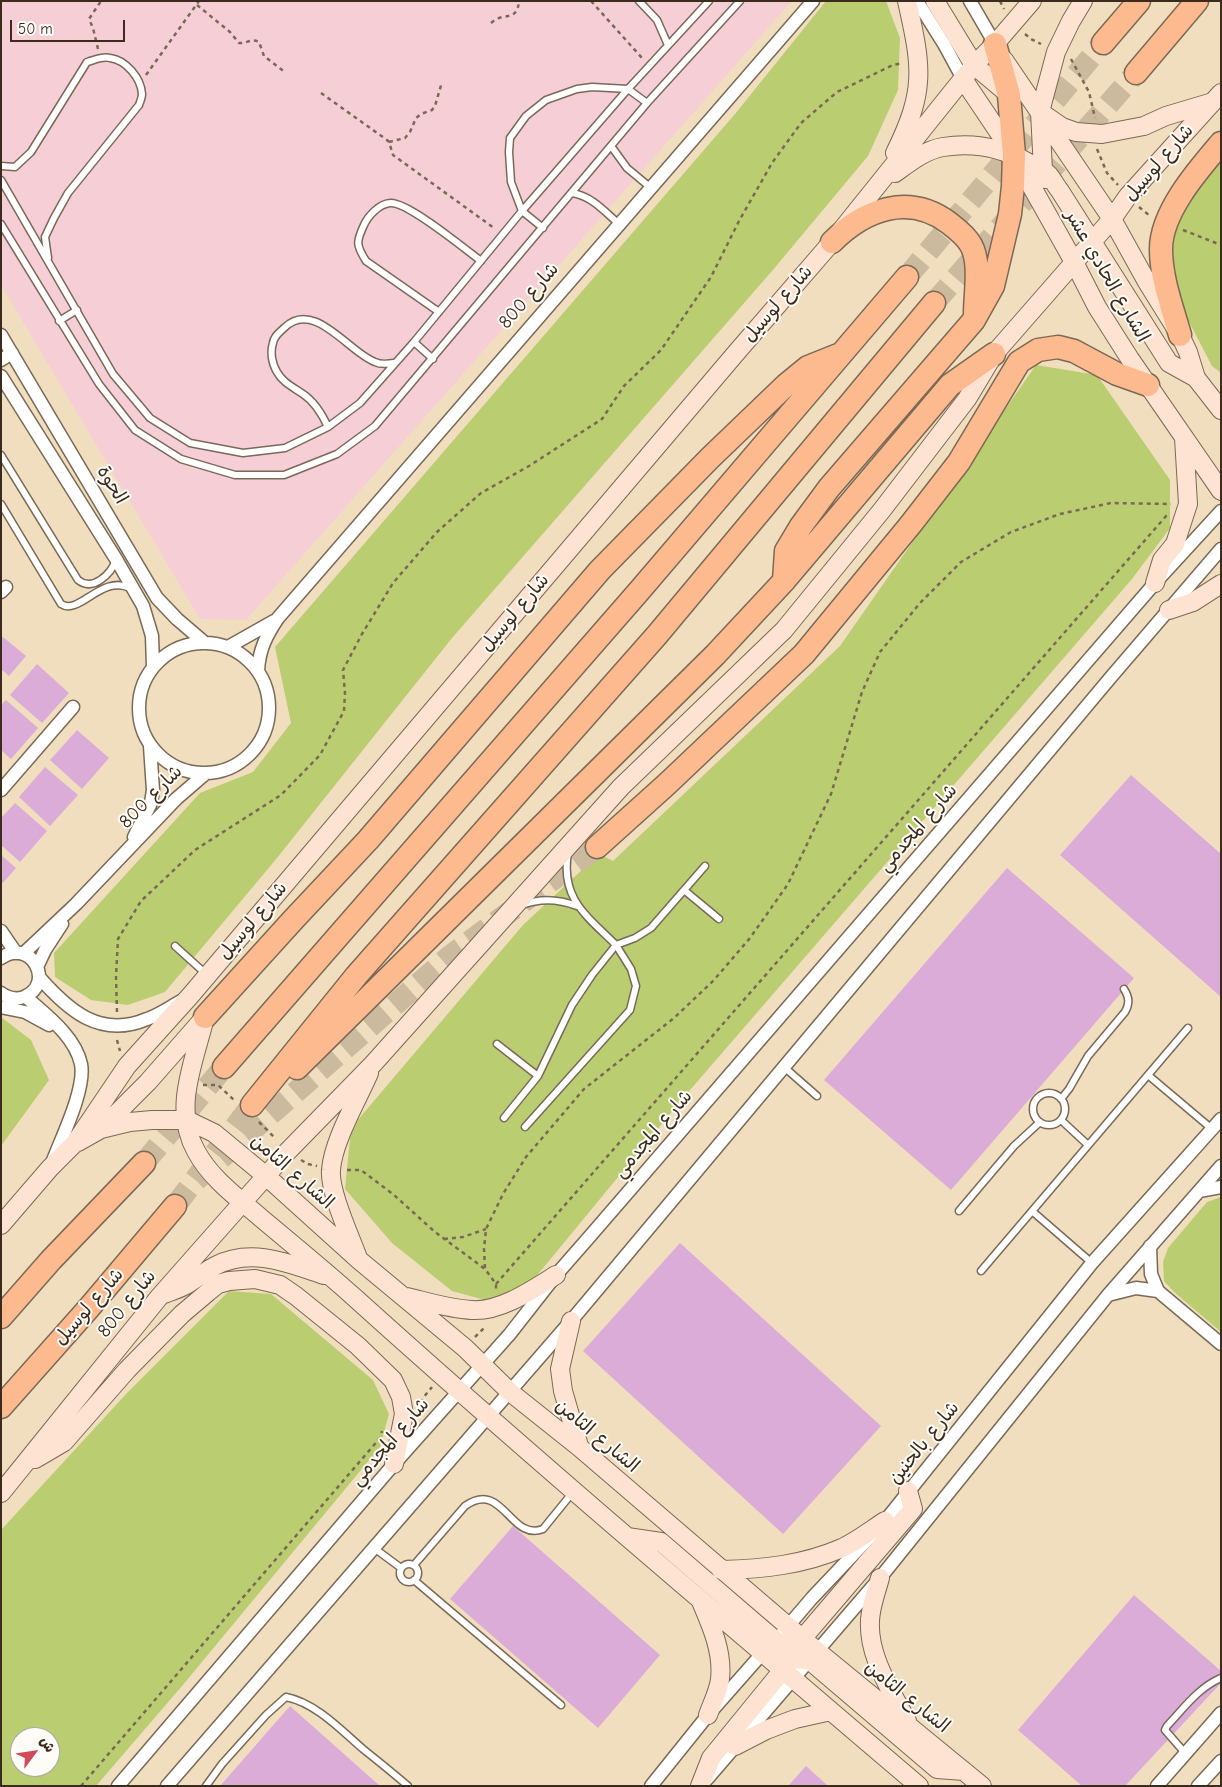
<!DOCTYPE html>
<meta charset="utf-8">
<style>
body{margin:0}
#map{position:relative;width:1222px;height:1787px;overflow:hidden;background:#f0debf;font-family:"Comic Neue","Playpen Sans Arabic",sans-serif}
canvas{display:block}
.frame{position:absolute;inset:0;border:2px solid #3b2a1e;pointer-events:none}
.north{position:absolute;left:10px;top:1727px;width:50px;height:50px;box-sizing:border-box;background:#fdfcf7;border:1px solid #afa8a0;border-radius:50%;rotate:59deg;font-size:14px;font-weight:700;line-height:20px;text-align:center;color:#3b2a1e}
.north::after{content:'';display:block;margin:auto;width:18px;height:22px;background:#d1495b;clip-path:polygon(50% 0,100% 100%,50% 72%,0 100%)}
.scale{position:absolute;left:10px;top:20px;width:115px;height:22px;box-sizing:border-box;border:2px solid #3b2a1e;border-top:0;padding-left:6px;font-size:15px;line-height:18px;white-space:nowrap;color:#3b2a1e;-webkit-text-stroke:4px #fdfcf7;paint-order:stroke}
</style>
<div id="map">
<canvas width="1222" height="1787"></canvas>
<div class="frame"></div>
<div class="north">ش</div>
<div class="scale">50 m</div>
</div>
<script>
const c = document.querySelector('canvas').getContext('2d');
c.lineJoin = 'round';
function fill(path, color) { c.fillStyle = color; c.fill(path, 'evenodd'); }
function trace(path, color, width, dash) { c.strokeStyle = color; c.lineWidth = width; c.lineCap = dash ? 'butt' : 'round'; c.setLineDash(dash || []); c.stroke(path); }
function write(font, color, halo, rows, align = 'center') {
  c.font = font + ' "Comic Neue","Playpen Sans Arabic",sans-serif'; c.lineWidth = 4; c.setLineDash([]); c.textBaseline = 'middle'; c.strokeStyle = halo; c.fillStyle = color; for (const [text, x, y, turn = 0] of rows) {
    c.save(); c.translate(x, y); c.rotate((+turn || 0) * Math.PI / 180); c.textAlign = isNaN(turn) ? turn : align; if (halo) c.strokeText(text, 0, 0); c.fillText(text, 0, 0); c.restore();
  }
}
fill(new Path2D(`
 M 1,1 L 792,1 L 246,620 L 200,619 L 1,285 Z`), '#f6cfd6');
fill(new Path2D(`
 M 826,1 L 886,1 L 900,38 L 898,90 L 868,156 L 772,271 L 452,638 L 277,858 L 165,992 L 128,1005 L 91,1000 L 55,977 L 54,953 L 200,793 L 253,772 L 291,723 L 275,647 L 735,114 Z
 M 1221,162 L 1221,373 L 1212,366 L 1187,318 L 1171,279 L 1168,253 L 1189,197 Z
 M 1036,365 L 1097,375 L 1170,480 L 1170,528 L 1132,579 L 684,1097 L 511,1307 L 452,1291 L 392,1243 L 345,1189 L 351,1128 L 523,925 L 599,854 L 613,861 L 840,646 Z
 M 1,1017 L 31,1040 L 49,1080 L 1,1146 Z
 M 1221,1197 L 1221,1332 L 1174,1292 L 1164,1281 L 1163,1262 L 1168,1248 L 1207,1202 Z
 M 229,1291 L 271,1294 L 373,1380 L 389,1414 L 380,1447 L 182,1686 L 96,1786 L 1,1786 L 1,1530 L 127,1393 ZM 20,1737 L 50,1737 L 50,1767 L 20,1767 Z`), '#bacd70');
fill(new Path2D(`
 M 3,637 L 26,656 L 9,676 L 1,669 L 1,639 Z
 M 37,664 L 69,693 L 42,723 L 10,695 Z
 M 6,700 L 38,728 L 11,759 L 1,750 L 1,705 Z
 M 77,730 L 109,758 L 82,789 L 50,760 Z
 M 45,767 L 78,795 L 50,826 L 19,797 Z
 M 1131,775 L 1221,854 L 1221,997 L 1060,855 Z
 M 15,803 L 47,831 L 20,862 L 1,845 L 1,818 Z
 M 1,855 L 16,868 L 1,885 Z
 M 1007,868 L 1134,978 L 951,1190 L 824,1080 Z
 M 680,1243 L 881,1426 L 783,1534 L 583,1351 Z
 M 513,1526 L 660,1655 L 598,1728 L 450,1599 Z
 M 1134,1595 L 1221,1671 L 1221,1683 L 1125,1786 L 1082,1786 L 1018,1730 Z
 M 290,1706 L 380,1786 L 220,1786 Z
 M 806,1766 L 828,1786 L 788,1786 Z`), '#dcacd8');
trace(new Path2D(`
 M 907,277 L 1103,43
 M 934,303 L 1136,73
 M 144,1163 L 224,1067
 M 196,1180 L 450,956 L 597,847
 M 175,1206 L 252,1105`), '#ccba9f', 22, [22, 11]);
const lane = new Path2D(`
 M 639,1 L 657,20 L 668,45
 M 611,146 L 627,168 L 651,188
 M 1,166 L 15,167 L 31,152 L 87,62 C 95,60 102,56 110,58 C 126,60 141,78 142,94 C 142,98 140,102 139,105 L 68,193 L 54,218 L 45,237 L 48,258
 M 1,180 L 113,374 L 150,418 L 190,443 L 243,453 L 285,448 L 328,427 L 360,403 L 414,342 L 522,211 L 628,89 L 709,1
 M 572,193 C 592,196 605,212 619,224
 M 1,224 L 99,384 L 135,430 L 181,459 L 235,475 L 284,475 L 337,454 L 375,426 L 647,103 L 740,1
 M 543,228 L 522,211 L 511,182 L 509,152 L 510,138 L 526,116 L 546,100 L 577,89 L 592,87 L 628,89 L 647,103
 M 439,312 L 366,261 C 356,245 356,242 364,225 C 368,216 379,204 390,203 C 407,201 465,249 481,261
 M 59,321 L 77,310
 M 414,342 L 433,359
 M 328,427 C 322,414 315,402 303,394 C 293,387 283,383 277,372 C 272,364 270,352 273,343 C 274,336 279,333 284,328 C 314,298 349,353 375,362 C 381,365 388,364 394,363
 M 1,455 L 78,580 C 93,592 111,574 116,560
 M 1,504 L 61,604 C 79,616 102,574 130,588
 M 568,853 C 560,899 588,917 616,945 L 635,938 L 651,928 L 705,866
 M 684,890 L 719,919
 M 522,905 C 540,898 559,899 577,906
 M 175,946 L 206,974
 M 497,1044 L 538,1076 L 572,1005 L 592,975 L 616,945 L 631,969 L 636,986 L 630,1010 L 525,1127
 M 784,1067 L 817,1096
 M 1148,1075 L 1212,1129
 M1033 1109a16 16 0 1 1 32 0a16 16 0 1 1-32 0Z
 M 1061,1099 L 1069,1089 L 1088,1056 L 1125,1012 C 1130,1003 1129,997 1124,989
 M 504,1118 L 538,1076
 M 1061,1120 L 1088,1145
 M 959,1211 L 1014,1146 L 1040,1122
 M 1032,1211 L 1092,1263
 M 981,1271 L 1188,1028
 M 374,1548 L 401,1568
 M400 1573a9 9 0 1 1 18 0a9 9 0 1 1-18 0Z
 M 414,1565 L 465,1506 C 503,1479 510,1542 543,1529 L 573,1492
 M 414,1580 L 561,1705
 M 1185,1753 L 1165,1730 L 1167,1726 C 1184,1708 1198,1688 1221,1678
 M 206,1786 L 222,1764 L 266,1715 L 286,1697 C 316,1703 341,1730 363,1749 C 378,1761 393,1773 408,1786`);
const street = new Path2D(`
 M 917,1 L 944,44 L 963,79
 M 970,1 L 995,44
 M 1,335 L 157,598 L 177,619 L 205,643
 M 1,360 L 12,353
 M 1,376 L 116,559 L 143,606 L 152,636 L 153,667
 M 1,592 L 6,587
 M139 708a65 65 0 1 1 130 0a65 65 0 1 1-130 0Z
 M 228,647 L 274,621
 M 258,671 C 259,650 266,636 278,618 L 813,1
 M 1,790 L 73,707
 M 134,837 L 151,803 L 153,790 L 150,746
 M 1,931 L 16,953
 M 23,954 L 76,904 L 176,799 L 205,774
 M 1,958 C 31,937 56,984 24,997 C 16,1000 8,998 1,993
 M 37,967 L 45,950 L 62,924
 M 39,977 C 68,1010 100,1039 147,1019 C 159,1015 170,1007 181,1001
 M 26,997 C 46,1015 75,1036 81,1064 C 86,1089 61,1139 52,1163
 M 1,1007 L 25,1012 L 49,1025
 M 1199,1191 L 1221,1187
 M 1150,1246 L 1151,1274 L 1158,1291 L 1221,1344
 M 1108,1295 L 1136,1288 L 1158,1291
 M 783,1632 L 812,1598 L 885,1521 L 1092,1263 L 1221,1119
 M 707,1779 L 880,1578 L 1108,1295 L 1221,1166
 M 118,1786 L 394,1464 L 509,1335 L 556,1275 L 591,1235 L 1155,583 L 1221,511
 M 167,1786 L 571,1321 L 1111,677 L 1221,549
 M 651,1786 L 708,1715 L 767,1648
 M 1157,1786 L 1221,1713
 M 1198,1786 L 1221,1761`);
const secondary = new Path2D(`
 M 935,1 L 974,65 L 1012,97
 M 1004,60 L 1112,219 L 1147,282 L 1180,335 L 1188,352 L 1196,378 L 1221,410
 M 963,79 L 1014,155 L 1074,262 L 1097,307 L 1130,359 L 1221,491
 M 1046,116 L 1062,127 L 1076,132 L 1102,134 L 1144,126 L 1166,116 L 1213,102
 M 895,153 C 926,90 922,68 907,1
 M 895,173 C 909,163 925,150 943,147 C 973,142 1003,148 1029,163 C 1036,166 1043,169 1049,175 C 1053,180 1056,186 1060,191 L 1169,363 L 1196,378
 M 1045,179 L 1043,170 L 1040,112 L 1056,52 L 1071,21 L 1083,1
 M 1155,583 L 1162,560 L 1175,544 L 1188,504 L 1184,438
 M 1169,610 L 1193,602 L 1221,584
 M 205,1017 C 195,1060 172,1108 196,1151 C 211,1179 238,1198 261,1218 C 292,1244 324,1270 354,1297 C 539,1464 729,1624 919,1786
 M 102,1128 L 148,1082 L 205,1017
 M 78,1142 L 101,1129 L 130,1122 L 152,1120 L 187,1120 L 214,1133 L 266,1176 L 359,1260 L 465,1348 L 510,1392 L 579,1447 L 817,1651 L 982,1786
 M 1,1225 L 50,1168 L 75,1143 L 127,1066 L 190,996 L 736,353 L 832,242 L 974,65 L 995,44 L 1032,1
 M 358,1258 C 350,1236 329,1191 331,1170 C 333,1141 357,1101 369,1073
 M 164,1294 C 171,1291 179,1289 186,1285 C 196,1279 205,1271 215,1266 C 251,1247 288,1263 324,1275
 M 407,1297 C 428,1302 450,1309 472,1310 C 500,1312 532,1290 556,1275
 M 571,1321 L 560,1369 L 563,1391 L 579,1446
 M 35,1459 L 64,1442 L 127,1370 L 182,1314 L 208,1292 L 218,1284 L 229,1281 L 255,1279 L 280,1285 L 296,1296 L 358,1346 L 393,1380 L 401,1397 L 404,1414 L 394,1464
 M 1,1493 L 160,1296 L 288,1151 L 373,1064 L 621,787 L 784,630 L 882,510 L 967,399 L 994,354 L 1112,219 L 1128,196 L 1221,93
 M 627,1537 L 661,1542 L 775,1640 L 788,1648 L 806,1650
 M 721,1570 C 763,1569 803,1565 842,1548 C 857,1541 871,1530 885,1521
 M 880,1578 C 877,1589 873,1600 871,1612 C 864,1650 890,1689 907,1721
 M 702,1604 C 712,1627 723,1653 720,1679 C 719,1690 712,1704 708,1715
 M 799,1649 L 802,1639 L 913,1509 L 908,1491
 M 765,1653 L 787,1659 L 809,1660 L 937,1769 L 964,1771
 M 735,1746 L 766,1730 L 795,1719 L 831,1711
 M 700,1786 L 711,1758 L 782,1671 L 786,1660`);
const highway = new Path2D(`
 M 1103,43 L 1139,1
 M 1136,73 L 1197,1
 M 832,242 C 865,209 909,193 949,223 C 957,229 966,236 971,245 C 981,263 975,293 975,314
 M 1180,335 C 1172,307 1161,278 1161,249 C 1161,212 1198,170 1221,143
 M 784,581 L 786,551 L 801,526 L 829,488 L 974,320 L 993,286 L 1010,214 L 1013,186 L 1014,155 L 1009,95 L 995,44
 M 597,847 L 667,784 L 804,654 L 911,524 L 959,462 L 1019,362 L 1038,350 L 1058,347 L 1074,351 L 1117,374 L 1148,385
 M 205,1017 L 293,920 L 368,840 L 600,570 L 711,457 L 786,385 L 808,367 L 838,355
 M 224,1067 L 640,590 L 907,277
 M 297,1068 L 715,655 L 784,581 L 950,385 L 994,354
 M 252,1105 L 356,976 L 657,635 L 934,303
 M 1,1317 L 51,1260 L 144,1163
 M 1,1407 L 88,1309 L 175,1206`);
trace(lane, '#7a6956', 9);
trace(street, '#7a6956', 15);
trace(secondary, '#7a6956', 20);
trace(highway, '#7a6956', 25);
trace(new Path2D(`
 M 591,1 L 642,58
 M 1000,1 L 1004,9
 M 197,5 L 230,32 L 239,43 C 246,44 251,38 259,42 L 264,56 L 286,73
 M 491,23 C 504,11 517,23 519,1
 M 1025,34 L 1031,39 L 1041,44
 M 98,49 L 93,28 L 89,19 L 101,1
 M 1071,59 L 1089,92 L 1095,118
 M 146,75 L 199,1
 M 321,93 L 387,140 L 389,142 L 393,155 L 494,228
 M 389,142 L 405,138 L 410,132 L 416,118 L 421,114 L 432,110 L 435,106 L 442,82
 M 1097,149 L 1107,173 L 1118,185
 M 1139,207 L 1150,216
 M 1183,230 L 1221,245
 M 117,1012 L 116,977 L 118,939 L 141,901 L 195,850 L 281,795 L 320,755 L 344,711 L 345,693 L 343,670 L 362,634 L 393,583 L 437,532 L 481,493 L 529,466 L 602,419 L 624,386 L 661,350 L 711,277 L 739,221 L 772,163 L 801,123 L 837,92 L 893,65 L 903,63
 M 117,1040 L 120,1051
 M 203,1085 L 218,1085 L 234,1100
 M 259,1122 L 276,1139
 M 301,1160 L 308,1164 L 317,1166
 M 347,1170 L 361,1170 L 394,1195 L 435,1232 L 485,1269 L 496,1284 L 496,1290
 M 444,1239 L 463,1237 L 486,1229
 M 485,1268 L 484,1249 L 486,1229 L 503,1194 L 526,1157 L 584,1089 L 674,1018 L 714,980 L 750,938 L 788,884 L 831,794 L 862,692 L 880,652 L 920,603 L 961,562 L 1011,532 L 1060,514 L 1111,503 L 1171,504
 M 496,1284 L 1167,515
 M 475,1337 L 485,1327
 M 421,1411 L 423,1398 L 432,1387
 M 81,1786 L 380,1438 L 382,1431`), '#7a6956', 2.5, [4, 4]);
trace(lane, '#fff', 6);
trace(street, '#fff', 12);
trace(secondary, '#fee3d2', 18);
trace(highway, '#fcba8e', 22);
write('19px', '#3b2a1e', '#fdfcf7', [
 ["شارع لوسيل",1159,163,-49],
 ["الشارع الحادي عشر",1107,276,60],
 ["شارع 800",529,296,-49],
 ["شارع لوسيل",778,304,-49],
 ["الحوة",112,485,59],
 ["شارع لوسيل",515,613,-50],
 ["شارع 800",151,797,-45],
 ["شارع المجدمي",918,828,-49],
 ["شارع لوسيل",253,921,-50],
 ["شارع المجدمي",653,1134,-49],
 ["الشارع الثامن",292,1172,41],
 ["شارع 800",127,1304,-51],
 ["شارع لوسيل",89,1307,-49],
 ["الشارع الثامن",597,1436,40],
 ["شارع المجدمي",390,1442,-49],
 ["شارع بالحنين",924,1443,-51],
 ["الشارع الثامن",907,1697,39]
]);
</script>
